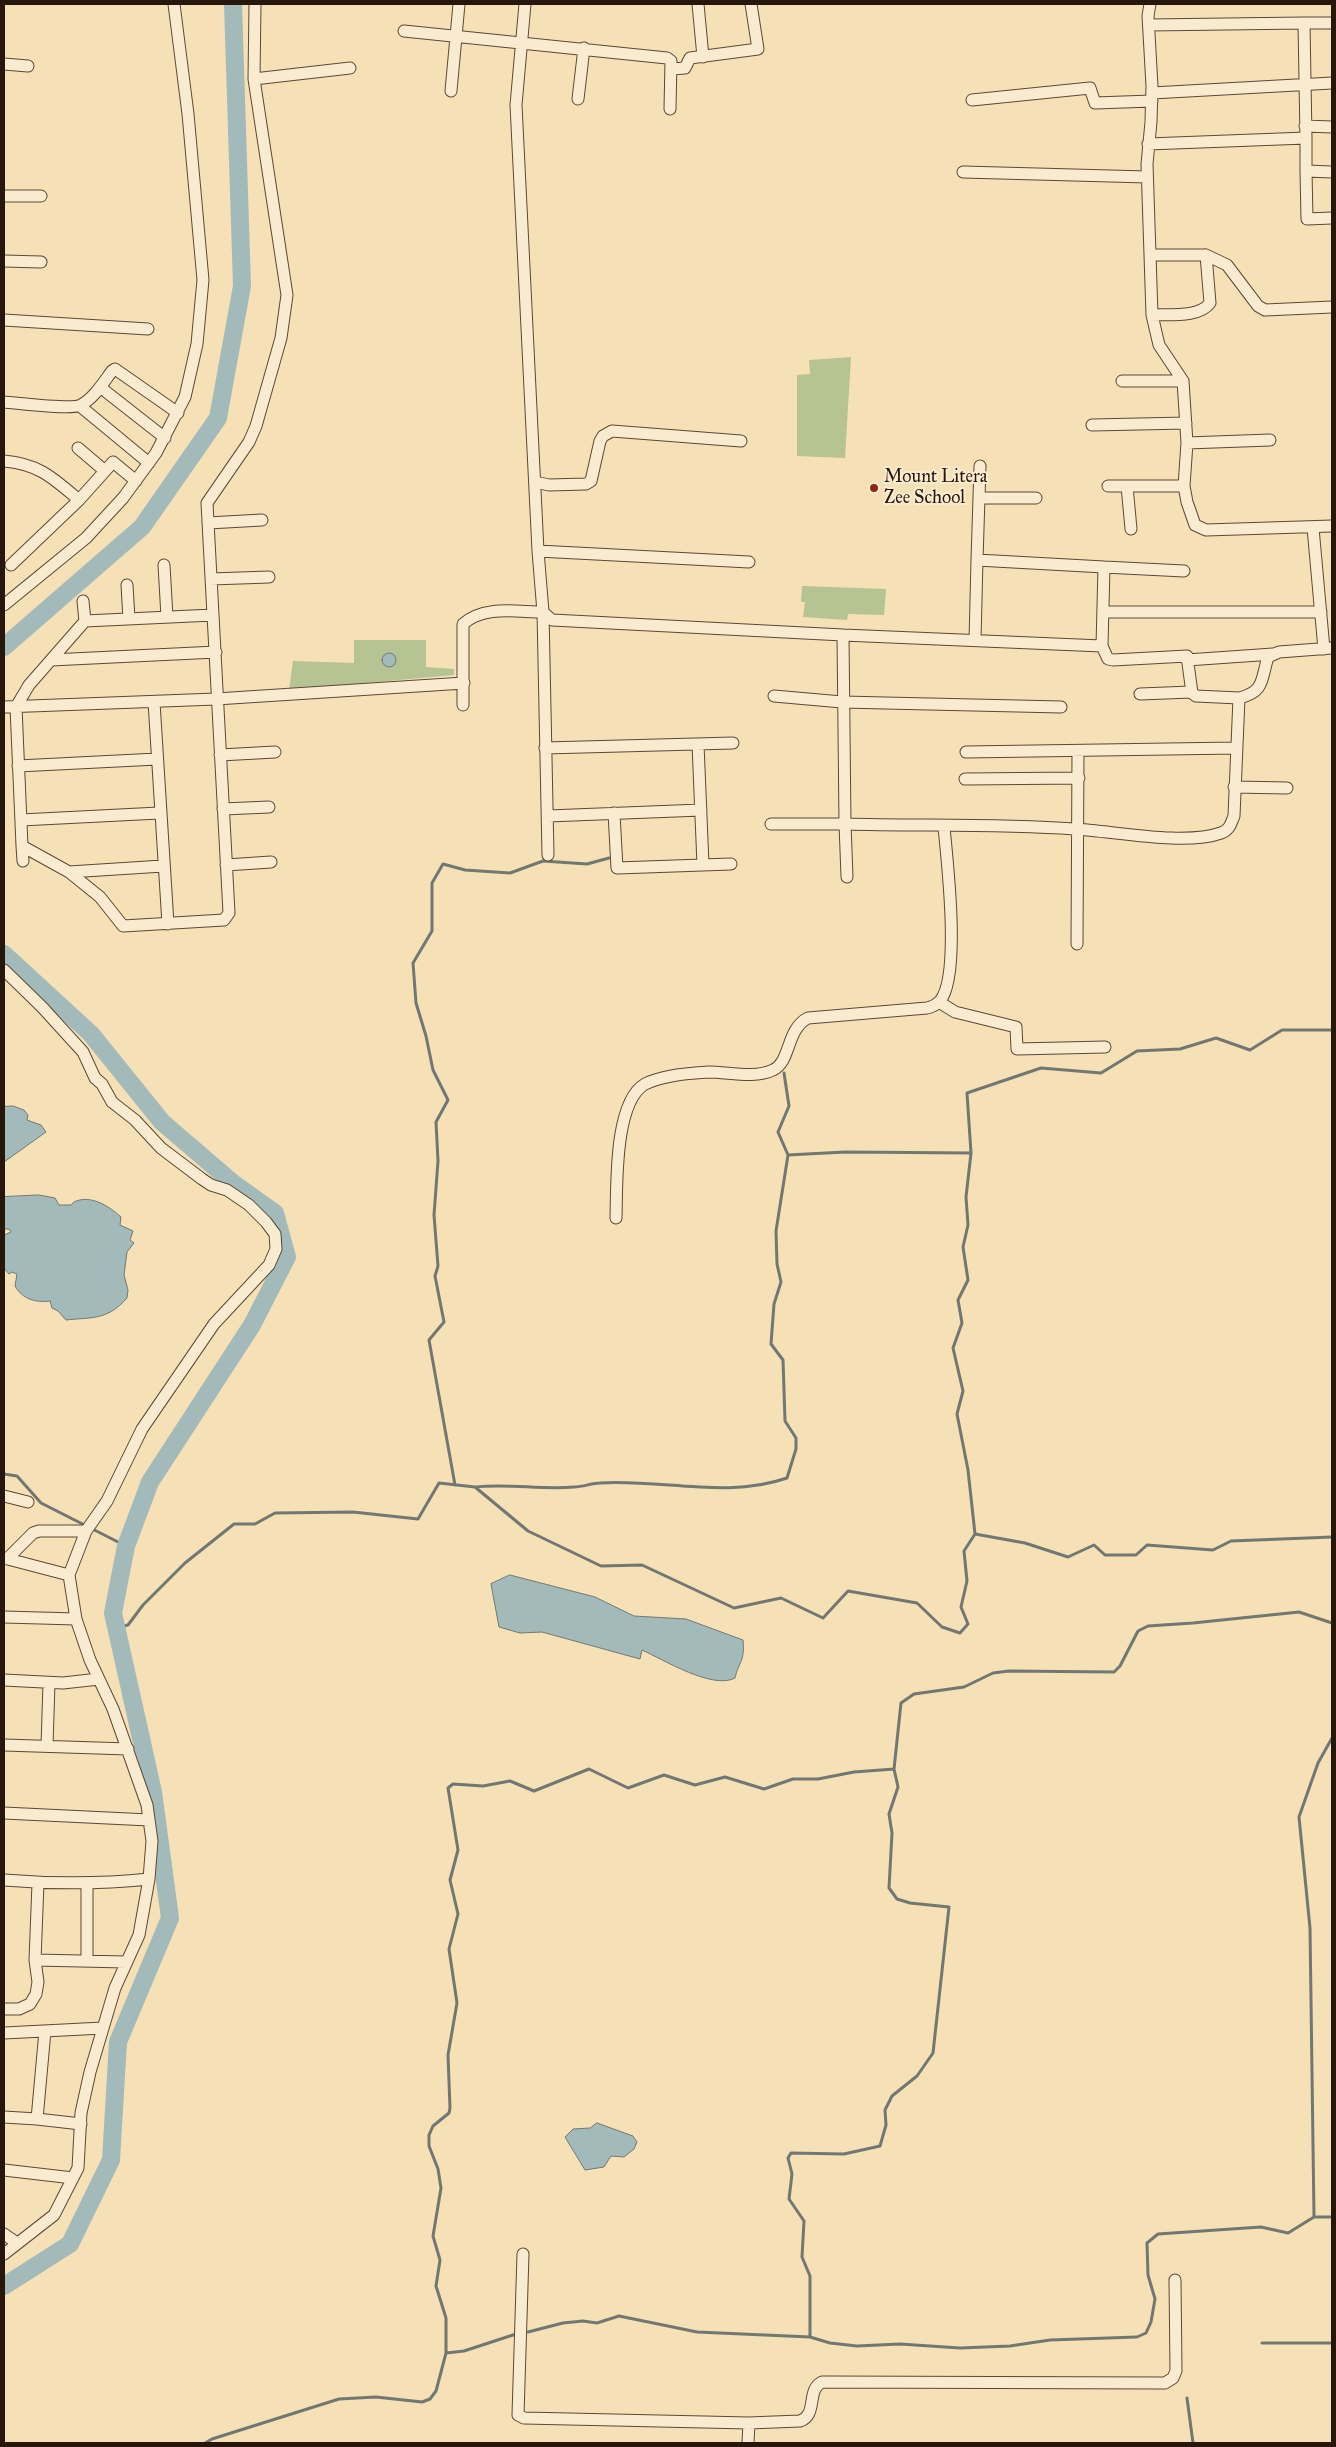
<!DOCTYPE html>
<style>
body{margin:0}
#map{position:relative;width:1336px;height:2447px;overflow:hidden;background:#f6e0b5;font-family:"IM FELL Great Primer",serif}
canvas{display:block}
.frame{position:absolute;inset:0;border:5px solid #27160c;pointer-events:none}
</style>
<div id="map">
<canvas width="1336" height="2447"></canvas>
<div class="frame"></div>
</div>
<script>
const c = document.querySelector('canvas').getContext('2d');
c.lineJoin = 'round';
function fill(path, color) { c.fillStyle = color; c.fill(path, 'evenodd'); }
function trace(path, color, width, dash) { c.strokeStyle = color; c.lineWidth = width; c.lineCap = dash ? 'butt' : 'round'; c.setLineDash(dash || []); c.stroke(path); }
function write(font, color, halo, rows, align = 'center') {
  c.font = font + ' "IM FELL Great Primer",serif'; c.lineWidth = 4; c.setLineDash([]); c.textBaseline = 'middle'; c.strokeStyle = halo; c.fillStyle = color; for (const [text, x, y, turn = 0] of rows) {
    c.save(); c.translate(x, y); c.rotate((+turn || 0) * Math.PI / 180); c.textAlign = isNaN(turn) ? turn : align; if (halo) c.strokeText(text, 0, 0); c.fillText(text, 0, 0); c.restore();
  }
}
fill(new Path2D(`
 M 851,357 L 845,458 L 797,456 L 797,375 L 810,374 L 809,360 Z
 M 802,586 L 886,589 L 884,615 L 848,614 L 847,620 L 803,617 L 805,602 L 801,602 Z
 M 354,640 L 426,640 L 426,667 L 454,669 L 454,675 L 289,690 L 293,661 L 354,663 Z`), '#b6c392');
const water = new Path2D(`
 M382 660a7 7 0 1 1 14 0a7 7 0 1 1-14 0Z
 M 13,1106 L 24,1110 L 28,1115 L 27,1120 L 41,1125 L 46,1132 L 4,1162 L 4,1107 Z
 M 39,1195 L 55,1198 L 59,1205 L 71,1205 L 74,1202 C 90,1194 109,1206 121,1217 L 120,1225 L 133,1231 L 130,1240 L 134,1243 L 127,1252 L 124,1275 L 128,1290 L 127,1298 C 107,1321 91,1317 66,1320 L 58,1311 L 52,1308 L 50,1301 C 36,1303 22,1299 15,1286 L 17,1274 L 12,1272 L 9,1274 L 4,1268 L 4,1235 L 11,1232 L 9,1229 L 4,1229 L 4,1197 Z
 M 510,1575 L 595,1597 L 634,1616 L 686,1619 L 743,1640 C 745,1662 739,1661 735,1678 C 713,1690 664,1660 642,1650 L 640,1659 L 542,1632 L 520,1633 L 499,1627 L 491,1584 Z
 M 597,2123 L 633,2136 L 637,2142 L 634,2149 L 624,2157 L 611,2156 L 604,2167 L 585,2170 L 565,2137 L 573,2129 L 590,2128 Z`);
fill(water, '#a2bab9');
trace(water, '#717874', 1);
trace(new Path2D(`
 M 784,1073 L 789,1106 L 778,1132 L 788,1155 L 845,1152 L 971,1153
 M 4,1474 L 17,1476 L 41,1503 L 126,1546
 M 455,1485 L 429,1340 L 444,1322 L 435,1276 L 438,1266 L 434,1215 L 438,1161 L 436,1122 L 448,1100 L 433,1070 L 426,1036 L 416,1003 L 413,963 L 432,931 L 432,883 L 443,864 L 465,870 L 510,873 L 543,861 L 587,864 L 609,858
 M 475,1487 C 508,1483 541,1490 574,1487 C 583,1487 592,1483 600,1483 C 662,1479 727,1499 787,1478 L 796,1449 L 796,1438 L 785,1421 L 783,1360 L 771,1344 L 774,1304 L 781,1282 L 777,1264 L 776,1231 L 788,1155
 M 975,1534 L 968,1470 L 957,1414 L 963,1391 L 953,1348 L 962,1323 L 958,1300 L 968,1280 L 963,1247 L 968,1225 L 966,1197 L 971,1153 L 967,1093 L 1041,1068 L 1101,1073 L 1137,1051 L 1180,1049 L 1216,1038 L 1250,1050 L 1282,1030 L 1332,1030
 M 116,1628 L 128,1625 L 143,1605 L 185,1563 L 234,1524 L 255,1524 L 275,1513 L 353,1512 L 418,1519 L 439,1483 L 475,1487 L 528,1531 L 601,1566 L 642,1565 L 734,1608 L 781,1598 L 823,1618 L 848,1591 L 917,1603 L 942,1627 L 960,1633 L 968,1624 L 961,1607 L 967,1581 L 964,1551 L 975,1534 L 1025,1543 L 1068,1557 L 1094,1545 L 1105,1555 L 1136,1555 L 1147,1545 L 1213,1550 L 1231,1541 L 1332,1537
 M 1314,2217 L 1310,1928 L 1299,1817 L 1318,1763 L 1332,1738
 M 528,2332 L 563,2323 L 583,2321 L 597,2323 L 619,2316 L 697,2332 L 810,2337 L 830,2343 L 857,2346 L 900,2344 L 960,2348 L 1010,2346 L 1050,2340 L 1137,2337 L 1146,2333 L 1151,2322 L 1155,2299 L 1148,2275 L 1147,2243 L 1158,2234 L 1261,2227 L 1288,2233 L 1314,2217 L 1332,2217
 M 810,2337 L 810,2276 L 802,2257 L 804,2221 L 789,2199 L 792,2174 L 788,2158 L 791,2153 L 844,2154 L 880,2146 L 886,2125 L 885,2110 L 892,2096 L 917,2076 L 933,2053 L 949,1907 L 910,1903 L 897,1899 L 889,1888 L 892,1833 L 889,1814 L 898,1787 L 894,1769
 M 1262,2343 L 1332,2343
 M 446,2353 L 464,2351 L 516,2334
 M 1187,2398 L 1193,2443
 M 205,2443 L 212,2439 L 339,2399 L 376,2397 L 422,2402 L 430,2399 L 436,2391 L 446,2353 L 446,2318 L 436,2286 L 440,2260 L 433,2236 L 441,2188 L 438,2169 L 429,2146 L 429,2135 L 433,2126 L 449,2113 L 450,2108 L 448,2055 L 457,2003 L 449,1949 L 458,1914 L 450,1880 L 458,1850 L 448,1788 L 453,1784 L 483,1786 L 510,1781 L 534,1791 L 589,1769 L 628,1788 L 664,1775 L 695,1785 L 725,1777 L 764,1789 L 793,1779 L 818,1779 L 854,1772 L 894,1769 L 901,1703 L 914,1694 L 964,1687 L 993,1673 L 1009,1671 L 1114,1672 L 1120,1666 L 1138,1631 L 1148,1626 L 1193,1623 L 1299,1612 L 1332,1623`), '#717874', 3);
trace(new Path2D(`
 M 4,647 L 142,527 L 218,418 L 242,286 L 233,4
 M 4,954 L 91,1034 L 162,1122 L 233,1183 L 275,1213 L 287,1257 L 252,1325 L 150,1482 L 126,1546 L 113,1613 L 153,1792 L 170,1918 L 118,2042 L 111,2160 L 70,2244 L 4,2286`), '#a2bab9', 18);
const minor = new Path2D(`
 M 525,4 L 516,105 L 538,551 L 543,612 L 552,620 L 843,635 L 845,824 C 921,826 998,824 1074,829 C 1114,831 1184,846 1221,833 C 1230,830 1231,823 1234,816 L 1239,698 C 1265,692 1261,679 1268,657 L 1279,652 L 1332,648
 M 698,4 L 703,57
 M 1150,4 L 1148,16 L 1152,86 L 1151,122 L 1147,164 L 1152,315 L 1159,345 L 1183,381 L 1187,443 L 1184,486 L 1187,502 L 1195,525 L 1206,530 L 1332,526
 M 1304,23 L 1332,23
 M 1149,25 L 1304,23 L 1306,138
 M 404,31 L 667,58 L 671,61 L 670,109
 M 4,64 L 28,66
 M 672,69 L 685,68 L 690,58 L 758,49 L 751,4
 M 254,79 L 350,68
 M 451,91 L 459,4
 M 1152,93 L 1332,83
 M 578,99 L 584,48
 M 972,100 L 1090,88 L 1095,103 L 1152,101
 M 1305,126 L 1332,127
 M 1148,144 L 1306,138 L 1306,171 L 1332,172
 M 1306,171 L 1307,219 L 1332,218
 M 963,172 L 1147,177
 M 4,196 L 41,196
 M 1150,255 L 1206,255 L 1210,303 C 1199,318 1169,314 1152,315
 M 1206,255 L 1227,265 L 1258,306 L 1265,310 L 1332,307
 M 4,261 L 41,262
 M 4,320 L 148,329
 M 1122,381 L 1183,381
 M 100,387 L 165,438
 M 4,402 C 18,403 72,410 81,405 C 94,398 103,383 112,371 L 115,369 L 178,413
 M 80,406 L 149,463
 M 1092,425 L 1186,423
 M 1187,443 L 1270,440
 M 78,448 L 105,471 L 113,462 L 136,481
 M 4,461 C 39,464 53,478 79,500 L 105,471
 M 535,482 L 549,485 L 586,484 L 591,481 L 600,441 L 603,436 L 612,431 L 741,441
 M 1108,486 L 1184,486
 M 1127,486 L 1131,529
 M 979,498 L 1036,498
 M 208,523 L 262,520
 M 1313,528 L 1324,649
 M 538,551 L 749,562
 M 977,560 L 980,466
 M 11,565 L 79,500
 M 164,565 L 167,617
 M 1104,567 L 1184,571
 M 211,579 L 269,577
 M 127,585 L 129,619
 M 83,601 L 85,621 L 29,685 L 16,707 L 22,846 L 69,872 L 100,897 L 123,926 L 224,920 L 229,913 L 207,503 L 249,442 L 256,426 L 281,338 L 287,295 L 254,79 L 255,4
 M 4,605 L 86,538 L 123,498 L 156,453 L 185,397 L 197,344 L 203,280 L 188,114 L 174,4
 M 1103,612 L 1321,612
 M 85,621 L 213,615
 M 843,635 L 1102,646 L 1108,659 L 1113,660 L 1187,656 L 1192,693 L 1196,696 L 1239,698
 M 975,640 L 977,560 L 1104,567 L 1102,646
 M 51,660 L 216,652
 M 1187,660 L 1273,654
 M 1140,694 L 1191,692
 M 774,696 L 842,702 L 1061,707
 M 154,702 L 168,924
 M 463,705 L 463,624 C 484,605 517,612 543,612 L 548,855
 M 4,707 L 216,699 L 464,683
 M 698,744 L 703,865
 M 545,748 L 733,743
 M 966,752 L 1236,748
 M 220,755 L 275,752
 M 18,766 L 157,759
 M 965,779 L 1079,778
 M 1234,787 L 1287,788
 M 223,809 L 269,807
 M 614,813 L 617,868 L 731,864
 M 548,816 L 701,810
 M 21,820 L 159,813
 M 771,824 L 845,824 L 847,877
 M 22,846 L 23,861
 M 226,865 L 271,862
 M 69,872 L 163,866
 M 1077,944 L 1078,751
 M 4,970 L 42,1007 L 83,1052 L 95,1078 L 102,1084 L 112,1102 L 135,1120 L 161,1148 L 202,1179 L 211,1185 L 227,1190 L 249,1205 L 266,1222 L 275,1234 L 276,1249 L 269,1265 L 214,1324 L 142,1429 L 107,1501 L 86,1531 L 69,1575 L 76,1619 L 90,1660 L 113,1709 L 147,1805 L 152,1841 L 149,1879 L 139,1935 L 115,1988 L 90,2072 L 81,2113 L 78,2168 L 54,2215 L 4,2254
 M 939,1002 L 955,1012 L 1016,1027 L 1017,1049 L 1105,1047
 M 616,1218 C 617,1186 614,1102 645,1084 C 663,1075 689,1073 709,1072 C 729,1072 754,1079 773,1070 C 791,1062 786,1029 808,1018 L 927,1008 C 932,1007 936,1005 940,1001 C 961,976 947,860 944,827
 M 4,1496 L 28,1502
 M 4,1558 L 69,1575
 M 7,1559 L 33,1533 L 39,1531 L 86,1531
 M 4,1617 L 76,1619
 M 4,1680 L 63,1683 L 99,1679
 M 4,1745 L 128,1749
 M 47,1746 L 49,1683
 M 4,1813 L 149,1820
 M 4,1880 C 52,1884 100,1884 149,1879
 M 87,1883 L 87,1961
 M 35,1960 L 126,1962
 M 4,2009 L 19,2009 L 30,2004 L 36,1994 L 38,1982 L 35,1960 L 38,1883
 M 4,2033 L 103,2028
 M 4,2117 L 37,2119 L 45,2031
 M 37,2119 L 81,2124
 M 4,2170 L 73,2178
 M 4,2234 L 17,2243
 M 523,2254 L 518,2415 L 524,2418 L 749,2423 L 800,2421 C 818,2415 806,2390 822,2382 L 1165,2383 L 1173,2378 L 1176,2371 L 1175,2280
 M 748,2443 L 749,2423`);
trace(minor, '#5b4836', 13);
trace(minor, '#f9ebcf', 11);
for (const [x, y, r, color] of [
 [874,488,5,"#8f2418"]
]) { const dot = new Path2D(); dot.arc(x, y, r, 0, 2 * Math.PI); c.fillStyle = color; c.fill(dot); trace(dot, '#f9ebcf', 2); }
write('18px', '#27160c', '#f9ebcf', [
 ["Mount Litera",884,478],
 ["Zee School",884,499]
], 'left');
</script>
